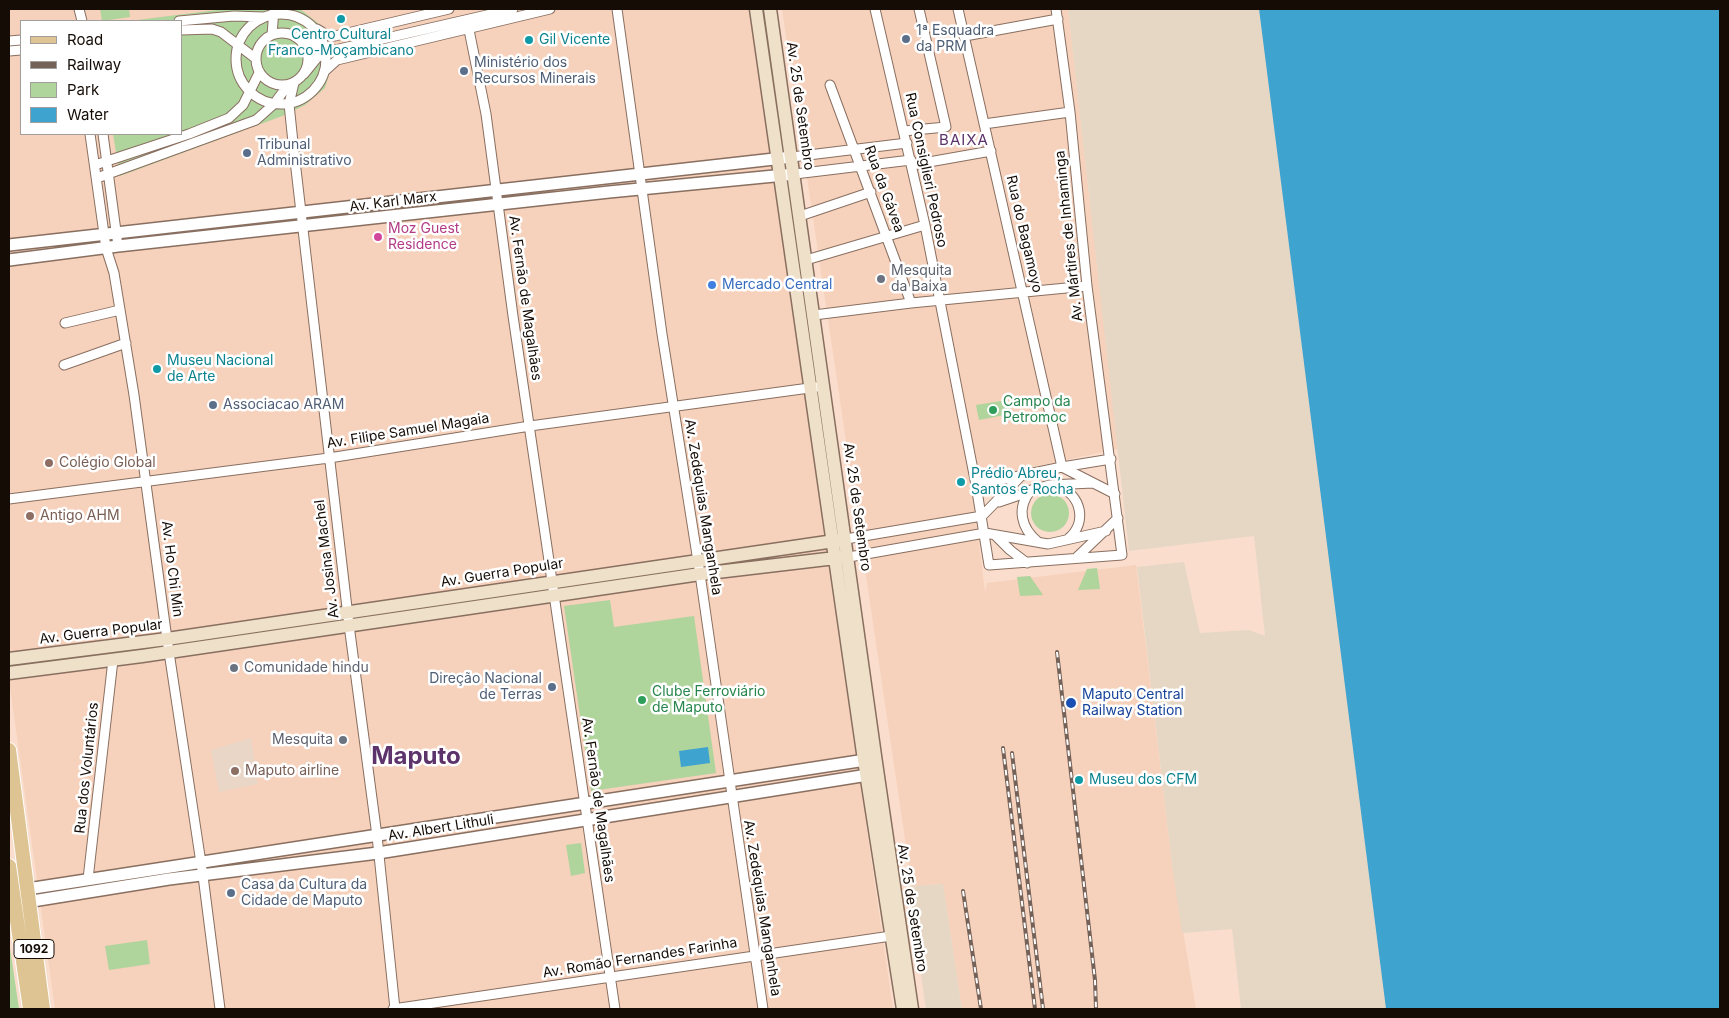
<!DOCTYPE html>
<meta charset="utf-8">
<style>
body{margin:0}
#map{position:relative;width:1729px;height:1018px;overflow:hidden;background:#faddcc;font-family:Inter,sans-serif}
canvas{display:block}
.frame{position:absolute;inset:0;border:10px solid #150c06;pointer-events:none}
.legend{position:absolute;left:20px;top:20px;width:162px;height:115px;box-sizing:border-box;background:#fff;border:1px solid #a19e9b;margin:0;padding:6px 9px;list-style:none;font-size:15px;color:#150c06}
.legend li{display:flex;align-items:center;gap:10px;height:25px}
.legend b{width:25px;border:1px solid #a19e9b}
</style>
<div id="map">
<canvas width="1729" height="1018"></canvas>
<div class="frame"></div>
<ul class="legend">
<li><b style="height:6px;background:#dfc493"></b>Road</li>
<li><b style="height:6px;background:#746258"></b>Railway</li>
<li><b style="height:14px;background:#afd49c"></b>Park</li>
<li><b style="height:14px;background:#3ea3ce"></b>Water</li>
</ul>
</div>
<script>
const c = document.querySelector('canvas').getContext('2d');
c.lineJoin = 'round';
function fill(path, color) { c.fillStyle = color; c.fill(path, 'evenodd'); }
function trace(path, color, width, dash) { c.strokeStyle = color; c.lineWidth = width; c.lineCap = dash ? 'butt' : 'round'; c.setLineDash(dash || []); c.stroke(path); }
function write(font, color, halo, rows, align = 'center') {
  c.font = font + ' Inter,sans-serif'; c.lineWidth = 5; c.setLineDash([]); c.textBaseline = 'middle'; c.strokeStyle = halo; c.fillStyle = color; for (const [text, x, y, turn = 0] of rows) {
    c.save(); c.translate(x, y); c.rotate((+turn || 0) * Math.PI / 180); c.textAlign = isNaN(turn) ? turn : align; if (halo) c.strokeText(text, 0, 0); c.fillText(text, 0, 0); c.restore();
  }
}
fill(new Path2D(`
 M 9,9 L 753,9 L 823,529 L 893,1009 L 55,1009 L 9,680 ZM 21,21 L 181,21 L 181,134 L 21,134 Z
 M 782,9 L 1068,9 L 1118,449 L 971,480 L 985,592 L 987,583 L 1136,565 L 1172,864 L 1196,1009 L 962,1009 L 943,884 L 912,886 Z`), '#f6d1bc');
fill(new Path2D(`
 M 1068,9 L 1259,9 L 1386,1009 L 1241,1009 L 1232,929 L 1182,933 L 1172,864 L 1137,567 L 1184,562 L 1200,633 L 1249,630 L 1265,636 L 1254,536 L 1129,551 Z
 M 943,884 L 962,1009 L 926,1009 L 908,886 Z`), '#e6d7c5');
fill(new Path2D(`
 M 251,738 L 258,784 L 219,792 L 211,750 Z`), '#e9d6c6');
fill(new Path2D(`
 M 100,9 L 129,9 L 130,17 L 102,21 Z
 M 225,9 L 300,9 L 323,27 L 331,68 L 325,88 L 305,105 L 285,115 L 120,176 L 113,134 L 181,134 L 181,21 L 129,21 Z
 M 1007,400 L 1010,414 L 979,420 L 976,405 Z
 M1031 513a19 19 0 1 1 38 0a19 19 0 1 1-38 0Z
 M 1097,568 L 1100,589 L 1078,590 L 1087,569 Z
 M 1030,576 L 1043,595 L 1020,596 L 1017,577 Z
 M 610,600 L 614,627 L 694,616 L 716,773 L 591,791 L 564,606 Z
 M 581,843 L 585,873 L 571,876 L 566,845 Z
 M 147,940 L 150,964 L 109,970 L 105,946 Z
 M 9,941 L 19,1009 L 9,1009 Z`), '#afd49c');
fill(new Path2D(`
 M 1259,9 L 1720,9 L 1720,1009 L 1386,1009 Z
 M 708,747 L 710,763 L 681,767 L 679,751 Z`), '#3ea3ce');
const minor = new Path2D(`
 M 79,9 L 82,21
 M 617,9 L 662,334 L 700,574 L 763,1009
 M 875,9 L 925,225 L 976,485 L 989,565 L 1122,555 L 1087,286 L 1070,112 L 1056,9
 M 958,9 L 1062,467 L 1115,494
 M236 59a45 45 0 1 1 90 0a45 45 0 1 1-90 0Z
 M 467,20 L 486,114 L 513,316 L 615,1009
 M 179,21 L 234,16 L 263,17
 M 317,29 L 327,35 L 335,36 L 449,9
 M 181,30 L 212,29 L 221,32 L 255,58
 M256 59a26 26 0 1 1 52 0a26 26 0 1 1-52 0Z
 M 272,35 L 274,9
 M 965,36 L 1058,19
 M 298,38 L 320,47 L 328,47
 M 9,41 L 21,40
 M 9,51 L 21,50
 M 326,70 L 337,60 L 550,9
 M 304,74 L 317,58 L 326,52 L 513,9
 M 294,83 L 289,104 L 294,152 L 349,625 L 377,836 L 395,1009
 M 830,85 L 911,303
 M 984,124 L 1070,112
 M 904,131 L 946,127 L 919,9
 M 90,134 L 106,248 L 114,273 L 134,395 L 167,639 L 203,876 L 220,1009
 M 103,134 L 118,246
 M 792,157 L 907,143
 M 95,165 L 189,134 L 229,118 L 243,105 L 259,73
 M 912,165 L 991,151
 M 795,174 L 911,160
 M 97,178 L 256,120 L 274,104 L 288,85
 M 800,216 L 871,192
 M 806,260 L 925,225
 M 814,315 L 911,303 L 1087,286
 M 65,323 L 120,310
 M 64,365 L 126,343
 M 976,485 L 1062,467 L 1111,459
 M 1058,486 C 1081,495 1088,522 1068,539
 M 1031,490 C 1016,508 1021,528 1038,542
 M 9,499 L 329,458 L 530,426 L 824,386
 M 999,502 L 1049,485 L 1093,483
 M 996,536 L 1010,550 L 1027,563
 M 846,539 L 982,516 L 1021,476
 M 849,557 L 985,533 L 1048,544 L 1106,531
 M 1076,558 L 1118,518
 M 88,879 L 113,660
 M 393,1009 L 891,936`);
const tertiary = new Path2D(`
 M 9,245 L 792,157
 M 9,260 L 118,246 L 609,192 L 795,174
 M 21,890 L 872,759
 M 20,903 L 169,879 L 378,853 L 874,774`);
const secondary = new Path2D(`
 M 756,9 L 864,760 L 903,1009
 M 770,9 C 818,342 862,676 912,1009
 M 9,659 L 167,639 L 841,540
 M 9,673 L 142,656 L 700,574 L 844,557`);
const primary = new Path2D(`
 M 9,750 L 43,1009
 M 9,866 L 30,1009`);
trace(minor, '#896f60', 11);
trace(tertiary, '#896f60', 14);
trace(secondary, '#896f60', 15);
trace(primary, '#fff', 16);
trace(minor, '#fff', 9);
trace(tertiary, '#fff', 11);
trace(secondary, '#efe1c9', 12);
trace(primary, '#dfc493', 14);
const rail = new Path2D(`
 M 1057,652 L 1095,980 L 1096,1009
 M 1003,748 L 1035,1009
 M 1012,753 L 1043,1009
 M 963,891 L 981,1009`);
trace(rail, '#746258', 4);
trace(rail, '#fff', 2, [5.5]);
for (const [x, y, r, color] of [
 [341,19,5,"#0f9aa8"],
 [906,39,5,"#5c6f8a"],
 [529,40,5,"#0f9aa8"],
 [464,71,5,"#5c6f8a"],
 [247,153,5,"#5c6f8a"],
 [378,237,5,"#d1479c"],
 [881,279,5,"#6b7280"],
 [712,285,5,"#3f7fe0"],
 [157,369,5,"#0f9aa8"],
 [213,405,5,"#5c6f8a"],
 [993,410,5,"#2e9e5b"],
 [49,463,5,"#8d6e63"],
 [961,482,5,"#0f9aa8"],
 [30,516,5,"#8d6e63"],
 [234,668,5,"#6b7280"],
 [552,687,5,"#5c6f8a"],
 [642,700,5,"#2e9e5b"],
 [1071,703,6,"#1a4fb4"],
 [343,740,5,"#6b7280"],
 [235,771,5,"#8d6e63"],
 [1079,780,5,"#0f9aa8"],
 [231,893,5,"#5c6f8a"]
]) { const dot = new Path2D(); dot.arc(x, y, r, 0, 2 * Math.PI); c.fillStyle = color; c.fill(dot); trace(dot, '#fff', 2); }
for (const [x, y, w] of [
 [34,949,40]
]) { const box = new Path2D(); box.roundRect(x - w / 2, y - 9.5, w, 19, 4); c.fillStyle = '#fff'; c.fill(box); trace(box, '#150c06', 1); }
write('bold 12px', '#150c06', null, [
 ["1092",34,949]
]);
write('14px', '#4e5e75', '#fff', [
 ["1ª Esquadra",916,31],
 ["da PRM",916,47],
 ["Ministério dos",474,63],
 ["Recursos Minerais",474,79],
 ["Tribunal",257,145],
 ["Administrativo",257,161],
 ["Associacao ARAM",223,405],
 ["Direção Nacional",542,679,"right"],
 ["de Terras",542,695,"right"],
 ["Casa da Cultura da",241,885],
 ["Cidade de Maputo",241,901]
], 'left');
write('14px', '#0d838f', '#fff', [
 ["Centro Cultural",341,35,"center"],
 ["Franco-Moçambicano",341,51,"center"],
 ["Gil Vicente",539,40],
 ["Museu Nacional",167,361],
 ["de Arte",167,377],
 ["Prédio Abreu,",971,474],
 ["Santos e Rocha",971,490],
 ["Museu dos CFM",1089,780]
], 'left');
write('14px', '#150c06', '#fff', [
 ["Av. 25 de Setembro",800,106,82],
 ["Rua Consiglieri Pedroso",926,170,78],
 ["Rua da Gávea",884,189,70],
 ["Av. Karl Marx",393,202,-7],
 ["Rua do Bagamoyo",1024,234,77],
 ["Av. Mártires de Inhaminga",1069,236,-96],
 ["Av. Fernão de Magalhães",525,298,82],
 ["Av. Filipe Samuel Magaia",408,431,-9],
 ["Av. Zedéquias Manganhela",703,507,81],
 ["Av. 25 de Setembro",857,507,82],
 ["Av. Josina Machel",327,559,-97],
 ["Av. Ho Chi Min",172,569,83],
 ["Av. Guerra Popular",502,573,-9],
 ["Av. Guerra Popular",101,632,-7],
 ["Rua dos Voluntários",87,768,-84],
 ["Av. Fernão de Magalhães",598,800,82],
 ["Av. Albert Lithuli",441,828,-9],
 ["Av. Zedéquias Manganhela",762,908,81],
 ["Av. 25 de Setembro",912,908,81],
 ["Av. Romão Fernandes Farinha",640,958,-9]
]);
write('14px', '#b23c85', '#fff', [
 ["Moz Guest",388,229],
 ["Residence",388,245]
], 'left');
write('14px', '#5b616d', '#fff', [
 ["Mesquita",891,271],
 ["da Baixa",891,287],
 ["Comunidade hindu",244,668],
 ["Mesquita",333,740,"right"]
], 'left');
write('14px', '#366cbe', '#fff', [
 ["Mercado Central",722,285]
], 'left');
write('14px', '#27864d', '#fff', [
 ["Campo da",1003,402],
 ["Petromoc",1003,418],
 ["Clube Ferroviário",652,692],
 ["de Maputo",652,708]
], 'left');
write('14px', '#785e54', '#fff', [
 ["Colégio Global",59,463],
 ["Antigo AHM",40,516],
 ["Maputo airline",245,771]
], 'left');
write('14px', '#164399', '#fff', [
 ["Maputo Central",1082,695],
 ["Railway Station",1082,711]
], 'left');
c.letterSpacing = '1px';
write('15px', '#5c336a', '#fff', [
 ["BAIXA",964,140]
]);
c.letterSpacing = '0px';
write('bold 24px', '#5c336a', '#fff', [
 ["Maputo",416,757]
]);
</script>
